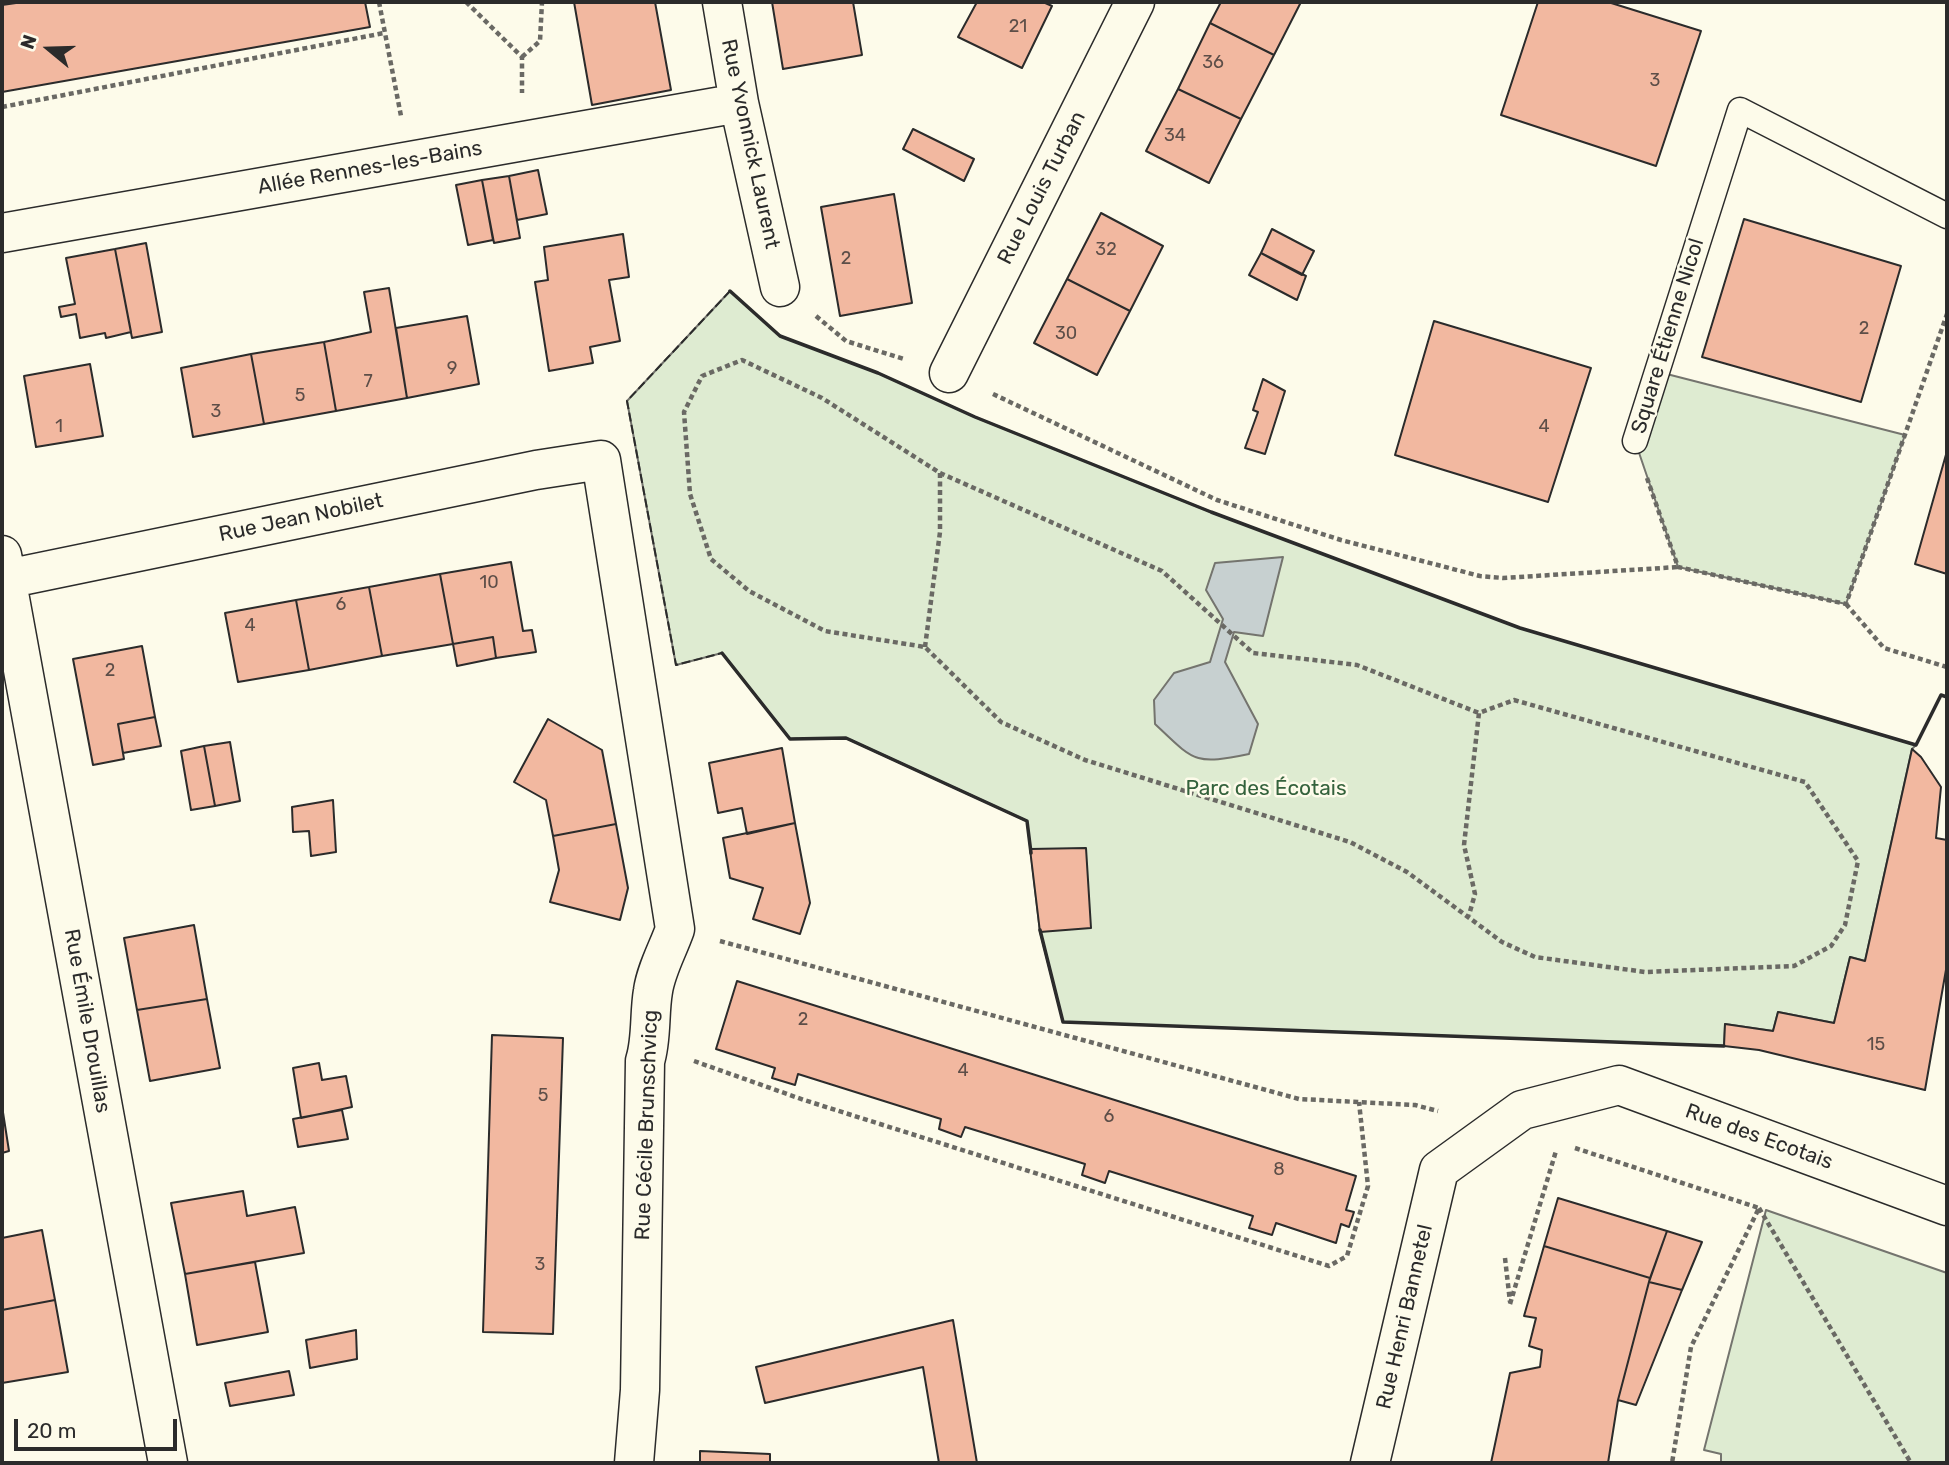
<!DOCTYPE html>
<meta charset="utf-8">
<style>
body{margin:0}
#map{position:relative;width:1949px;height:1465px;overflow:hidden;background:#fdfbea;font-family:Rubik,sans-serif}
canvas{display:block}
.frame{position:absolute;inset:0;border:4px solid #2b2b2b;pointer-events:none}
.north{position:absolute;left:14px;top:14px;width:70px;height:70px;-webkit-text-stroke:5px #fdfbea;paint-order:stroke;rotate:289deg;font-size:19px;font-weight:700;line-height:28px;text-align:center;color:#2b2b2b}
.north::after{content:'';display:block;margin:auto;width:24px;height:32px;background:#2b2b2b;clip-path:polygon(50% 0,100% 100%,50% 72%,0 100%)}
.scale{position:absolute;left:14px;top:1419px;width:163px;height:32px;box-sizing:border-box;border:4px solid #2b2b2b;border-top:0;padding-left:9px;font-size:21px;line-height:24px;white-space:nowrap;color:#2b2b2b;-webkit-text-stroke:5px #fdfbea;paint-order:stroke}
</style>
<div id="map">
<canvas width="1949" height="1465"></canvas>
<div class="frame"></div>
<div class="north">N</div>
<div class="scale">20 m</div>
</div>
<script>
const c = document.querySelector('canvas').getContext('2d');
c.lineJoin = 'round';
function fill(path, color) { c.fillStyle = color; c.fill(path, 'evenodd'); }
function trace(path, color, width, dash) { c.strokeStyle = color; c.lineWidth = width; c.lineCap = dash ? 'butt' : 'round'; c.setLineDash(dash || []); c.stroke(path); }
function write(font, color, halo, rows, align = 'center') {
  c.font = font + ' Rubik,sans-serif'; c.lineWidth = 5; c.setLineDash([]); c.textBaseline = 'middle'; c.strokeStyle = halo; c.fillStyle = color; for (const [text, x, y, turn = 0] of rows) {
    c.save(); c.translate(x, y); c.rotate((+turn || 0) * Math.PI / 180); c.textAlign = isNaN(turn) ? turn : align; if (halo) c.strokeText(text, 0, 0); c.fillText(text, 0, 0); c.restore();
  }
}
const green = new Path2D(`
 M 730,291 L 780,336 L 878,373 L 975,417 L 1211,512 L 1520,628 L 1916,745 L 1912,749 L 1865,961 L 1850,957 L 1834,1023 L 1778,1012 L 1773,1031 L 1725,1024 L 1724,1046 L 1063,1022 L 1040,932 L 1027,821 L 846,738 L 790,739 L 722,653 L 676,665 L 627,401 Z
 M 1655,371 L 1905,435 L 1846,604 L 1678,567 L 1635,441 Z
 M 1766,1210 L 1947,1273 L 1947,1463 L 1721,1463 L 1721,1454 L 1704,1450 Z`);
fill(green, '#deebd1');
trace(green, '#74746e', 2);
const water = new Path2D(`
 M 1283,557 L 1263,636 L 1234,632 L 1225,662 L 1258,724 L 1249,754 C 1194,765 1195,762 1155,724 L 1154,700 L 1174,673 L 1210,662 L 1223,619 L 1206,590 L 1215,563 Z`);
fill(water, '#c7d0d0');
trace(water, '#74746e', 2);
const building = new Path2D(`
 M 23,2 L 365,2 L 370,27 L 2,92 L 2,5 Z
 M 574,2 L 655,2 L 671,90 L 592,105 Z
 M 772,2 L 853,2 L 862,55 L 783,69 Z
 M 977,2 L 1043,2 L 1052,6 L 1022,68 L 958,37 Z
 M 1221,2 L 1301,2 L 1274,55 L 1210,23 Z
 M 1538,2 L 1608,2 L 1701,31 L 1656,166 L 1501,115 Z
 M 1210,23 L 1274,55 L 1241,119 L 1178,89 Z
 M 1178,89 L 1241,119 L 1209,183 L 1146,151 Z
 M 913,129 L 974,159 L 964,181 L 903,149 Z
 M 538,170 L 547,214 L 517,220 L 509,176 Z
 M 509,176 L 520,238 L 494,243 L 482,180 Z
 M 482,180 L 493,240 L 468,245 L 456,185 Z
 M 894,194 L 912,303 L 840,316 L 821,207 Z
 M 1101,213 L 1163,246 L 1130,311 L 1067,279 Z
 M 1744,219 L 1901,266 L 1861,402 L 1702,357 Z
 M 1272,229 L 1314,251 L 1302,275 L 1261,253 Z
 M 623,234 L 629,277 L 609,280 L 620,341 L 590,347 L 593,363 L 549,371 L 535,282 L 548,280 L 544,247 Z
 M 146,243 L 162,332 L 132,338 L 115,249 Z
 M 115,249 L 131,332 L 106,338 L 105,333 L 80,338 L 76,314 L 61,317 L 59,307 L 75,304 L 66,258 Z
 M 1261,253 L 1306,276 L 1297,300 L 1249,275 Z
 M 1067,279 L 1130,311 L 1097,375 L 1034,343 Z
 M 389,288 L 407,398 L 336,411 L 324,342 L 371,332 L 364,292 Z
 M 467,316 L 479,384 L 407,398 L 396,328 Z
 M 1434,321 L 1591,368 L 1548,502 L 1395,455 Z
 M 324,342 L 336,411 L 264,424 L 251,354 Z
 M 251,354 L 264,424 L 193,437 L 181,368 Z
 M 90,364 L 103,436 L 36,447 L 24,376 Z
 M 1263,379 L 1285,391 L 1265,454 L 1245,448 L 1258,412 L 1253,410 Z
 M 1947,451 L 1947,574 L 1915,564 Z
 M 511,562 L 523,631 L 532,630 L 536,652 L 496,658 L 493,637 L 453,644 L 440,574 Z
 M 440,574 L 453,644 L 382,656 L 369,587 Z
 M 369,587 L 382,656 L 309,670 L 296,600 Z
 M 296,600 L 309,670 L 238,682 L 225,613 Z
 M 493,637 L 496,658 L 457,666 L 453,644 Z
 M 142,646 L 155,717 L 118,724 L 124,759 L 93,765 L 73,659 Z
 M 155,717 L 161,746 L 123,753 L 118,724 Z
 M 548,719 L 602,750 L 616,824 L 553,836 L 546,800 L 514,782 Z
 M 230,742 L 240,801 L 215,806 L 204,746 Z
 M 204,746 L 215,806 L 191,810 L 181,751 Z
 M 782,748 L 795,823 L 747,834 L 742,808 L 718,813 L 709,763 Z
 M 1912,749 L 1921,757 L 1941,787 L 1936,838 L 1947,840 L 1947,964 L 1925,1090 L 1759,1050 L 1724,1046 L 1725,1024 L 1773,1031 L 1778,1012 L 1834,1023 L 1850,957 L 1865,961 Z
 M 333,800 L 336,852 L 311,856 L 309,831 L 293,832 L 292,807 Z
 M 795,823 L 810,903 L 800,934 L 753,919 L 763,888 L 730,878 L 723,838 Z
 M 616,824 L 628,888 L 620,920 L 550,902 L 559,870 L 553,836 Z
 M 1086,848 L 1091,928 L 1040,932 L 1030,849 Z
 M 194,925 L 207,999 L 137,1010 L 124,938 Z
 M 737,981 L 1356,1176 L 1346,1210 L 1354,1212 L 1349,1227 L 1341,1224 L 1336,1243 L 1276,1223 L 1272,1235 L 1249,1228 L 1253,1216 L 1109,1171 L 1105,1183 L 1082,1175 L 1085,1164 L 965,1127 L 961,1137 L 939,1129 L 941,1119 L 798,1074 L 795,1085 L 772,1078 L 775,1068 L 716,1049 Z
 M 207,999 L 220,1068 L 150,1081 L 137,1010 Z
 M 492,1035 L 563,1038 L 553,1334 L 483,1332 Z
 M 319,1063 L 322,1080 L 346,1076 L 352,1107 L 301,1118 L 293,1068 Z
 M 2,1106 L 9,1151 L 2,1153 Z
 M 342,1110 L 348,1139 L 298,1147 L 293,1119 Z
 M 243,1191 L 247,1216 L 295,1207 L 304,1253 L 185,1274 L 171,1203 Z
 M 1558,1198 L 1667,1231 L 1650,1278 L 1544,1246 Z
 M 42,1230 L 55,1300 L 2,1310 L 2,1238 Z
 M 1667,1231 L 1702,1242 L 1682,1290 L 1649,1282 Z
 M 1544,1246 L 1650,1278 L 1618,1400 L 1608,1463 L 1491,1463 L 1510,1373 L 1540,1367 L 1542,1350 L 1529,1346 L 1536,1318 L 1524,1316 Z
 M 255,1262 L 268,1332 L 197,1345 L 185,1274 Z
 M 1649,1282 L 1682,1290 L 1636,1405 L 1618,1400 Z
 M 55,1300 L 68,1372 L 2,1383 L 2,1310 Z
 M 953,1320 L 977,1463 L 939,1463 L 923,1367 L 765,1403 L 756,1367 Z
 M 356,1330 L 357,1359 L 310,1368 L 306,1340 Z
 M 289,1371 L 294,1395 L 230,1406 L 225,1383 Z
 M 700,1451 L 770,1454 L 770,1463 L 700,1463 Z`);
fill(building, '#f2b8a0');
trace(building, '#2b2b2b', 2);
const lane = new Path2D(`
 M 1635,441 L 1740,110 L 1947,216`);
const street = new Path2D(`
 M 722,2 L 739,103 L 780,287
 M 2,233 L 739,103
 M 949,373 L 1135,2
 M 2,555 L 168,1463
 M 2,580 L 536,470 L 601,460 L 675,929 C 668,949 656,970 653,991 C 649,1014 652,1039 645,1061 L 640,1390 L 634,1463
 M 1370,1463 L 1439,1170 L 1522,1110 L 1619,1085 L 1947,1206`);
trace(lane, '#2b2b2b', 27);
trace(street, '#2b2b2b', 41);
trace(new Path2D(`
 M 379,2 L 401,116
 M 466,2 L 522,57 L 522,93
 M 522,57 L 540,41 L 542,2
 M 2,107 L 384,33
 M 816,316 L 846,341 L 904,359
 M 993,394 L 1217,500 L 1341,540 L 1480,576 L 1503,578 L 1678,567
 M 940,473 L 1162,571 L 1253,653 L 1357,665 L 1479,713
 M 1647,478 L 1678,567 L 1846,604 L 1947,314
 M 1846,604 L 1884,648 L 1947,667
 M 925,647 L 940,532 L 940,473 L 822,398 L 742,360 L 702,376 L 684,412 L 690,494 L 711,559 L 749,591 L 825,631 L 925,647 L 1001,722 L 1085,760 L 1350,842 L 1407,872 L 1502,942 L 1535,957 L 1645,972 L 1794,966 L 1831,946 L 1845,925 L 1858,861 L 1805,782 L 1514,700 L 1479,713 L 1464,845 L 1475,894 L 1469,915
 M 720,941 L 1299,1099 L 1415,1105 L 1438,1111
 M 694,1061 L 804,1100 L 1329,1266 L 1347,1256 L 1368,1186 L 1359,1102
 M 1575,1148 L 1759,1208 L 1691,1347 L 1672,1463
 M 1759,1208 L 1911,1463
 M 1505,1258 L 1510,1302
 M 1510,1304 L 1556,1151`), '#6a6964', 4.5, [5, 3.5]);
trace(lane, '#fdfbea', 24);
trace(street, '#fdfbea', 38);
trace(new Path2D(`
 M 730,291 L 627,401 L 676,665 L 722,653 L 790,739 L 846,738 L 1027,821`), '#2b2b2b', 2, [9, 3.5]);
trace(new Path2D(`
 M 730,291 L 780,336 L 878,373 L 975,417 L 1211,512 L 1520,628 L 1916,745 L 1941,695 L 1947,697
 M 722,653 L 790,739 L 846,738 L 1027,821 L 1031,853
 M 1040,930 L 1063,1022 L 1724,1046`), '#2b2b2b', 3.5);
write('18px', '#5d4e48', null, [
 ["21",1018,27],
 ["36",1213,63],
 ["3",1655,81],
 ["34",1175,136],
 ["32",1106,250],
 ["2",846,259],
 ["2",1864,329],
 ["30",1066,334],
 ["9",452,369],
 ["7",368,382],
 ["5",300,396],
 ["3",216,412],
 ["1",59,427],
 ["4",1544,427],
 ["10",489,583],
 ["6",341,605],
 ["4",250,626],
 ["2",110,671],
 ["2",803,1020],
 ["15",1876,1045],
 ["4",963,1071],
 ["5",543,1096],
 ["6",1109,1117],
 ["8",1279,1170],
 ["3",540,1265]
]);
write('21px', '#2b2b2b', '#fdfbea', [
 ["Rue Yvonnick Laurent",750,144,78],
 ["Allée Rennes-les-Bains",370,168,-10],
 ["Rue Louis Turban",1042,188,-63],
 ["Square Étienne Nicol",1668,336,-73],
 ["Rue Jean Nobilet",301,518,-12],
 ["Rue Émile Drouillas",87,1021,80],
 ["Rue Cécile Brunschvicg",647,1125,-88],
 ["Rue des Ecotais",1759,1137,20],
 ["Rue Henri Bannetel",1405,1317,-77]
]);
write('21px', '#34623c', '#fdfbea', [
 ["Parc des Écotais",1266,789]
]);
</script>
